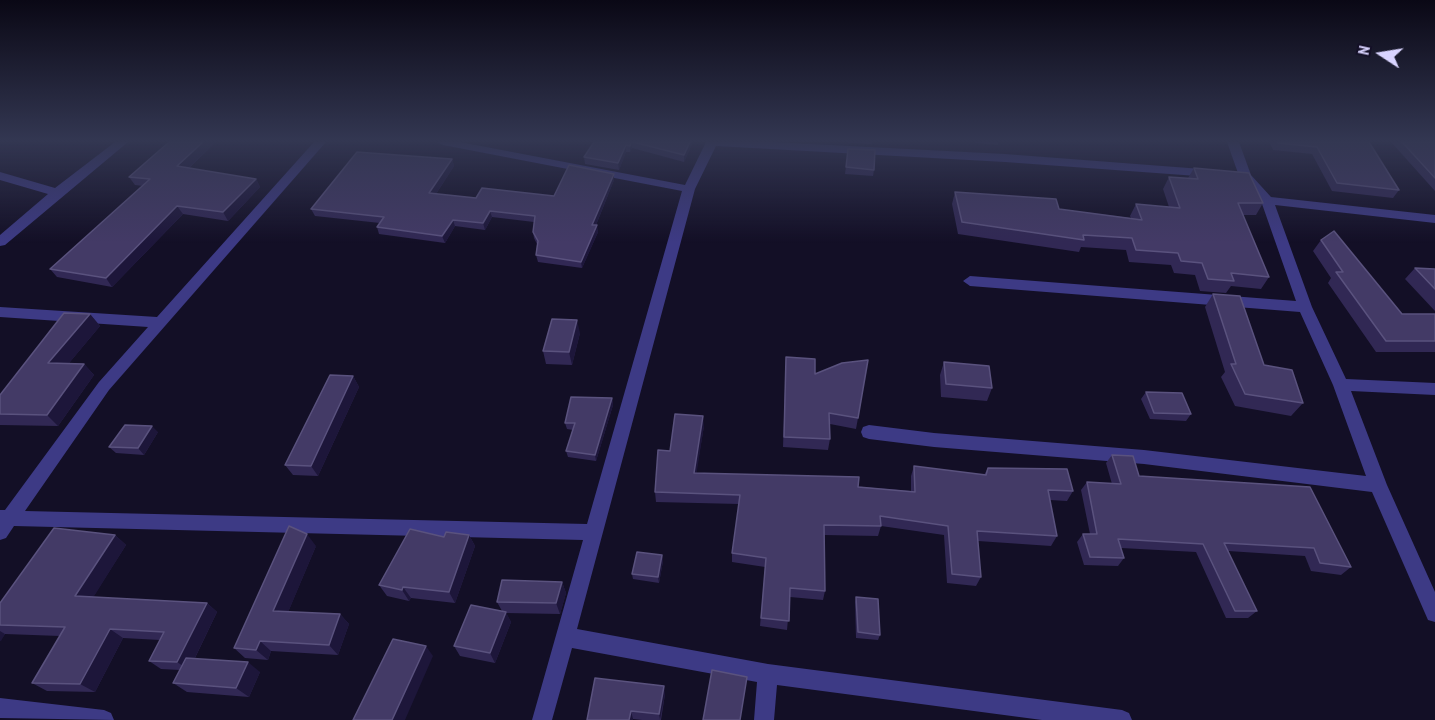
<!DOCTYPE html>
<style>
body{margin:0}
#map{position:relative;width:1435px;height:720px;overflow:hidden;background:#130f26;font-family:"PT Sans Narrow",sans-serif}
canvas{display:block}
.north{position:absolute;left:1351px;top:24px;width:60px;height:60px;-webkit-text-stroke:4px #130f26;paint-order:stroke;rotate:282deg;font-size:16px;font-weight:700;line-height:24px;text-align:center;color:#d9d4ff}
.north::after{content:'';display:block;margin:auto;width:21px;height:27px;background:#d9d4ff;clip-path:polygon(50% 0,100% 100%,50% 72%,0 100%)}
</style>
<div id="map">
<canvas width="1435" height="720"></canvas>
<div class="north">N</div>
</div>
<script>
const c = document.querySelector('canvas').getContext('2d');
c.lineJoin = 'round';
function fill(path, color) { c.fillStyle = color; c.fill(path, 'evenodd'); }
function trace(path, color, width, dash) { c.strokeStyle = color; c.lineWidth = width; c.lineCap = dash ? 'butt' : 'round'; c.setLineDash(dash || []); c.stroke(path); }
fill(new Path2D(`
 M 115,142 L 128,142 L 5,245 L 0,246 L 0,235 L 48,194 L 0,180 L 0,172 L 55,188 Z
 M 314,142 L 326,142 L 109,390 L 25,511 L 587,524 L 682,191 L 443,145 L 437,142 L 460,142 L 685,185 L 706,142 L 772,142 L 1005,154 L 1215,170 L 1217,173 L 1211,177 L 1005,162 L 716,146 L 695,189 L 577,629 L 768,664 L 1122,710 L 1129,713 L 1132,720 L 1042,720 L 777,685 L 774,720 L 754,720 L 757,682 L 572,648 L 552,720 L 532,720 L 583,540 L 14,526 L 6,538 L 0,540 L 0,510 L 5,510 L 99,382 L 148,327 L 0,317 L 0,307 L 157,317 Z
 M 1227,142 L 1239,142 L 1251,175 L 1271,197 L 1435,215 L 1435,223 L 1275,205 L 1312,307 L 1346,379 L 1435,383 L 1435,395 L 1351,391 L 1387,485 L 1435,592 L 1435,622 L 1428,620 L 1372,492 L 1144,464 L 934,447 L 869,439 L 863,437 L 861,432 L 863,427 L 869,425 L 934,433 L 1144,450 L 1366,476 L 1333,385 L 1300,312 L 970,286 L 963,281 L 970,276 L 1296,301 L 1261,201 L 1239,176 Z
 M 0,698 L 104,710 L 111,713 L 114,720 L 0,718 Z`), '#3d3a85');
fill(new Path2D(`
 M 169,142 L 216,142 L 189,168 L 256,179 L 260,187 L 228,221 L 183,214 L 112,287 L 57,277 L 50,269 L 143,186 L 135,185 L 129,177 Z
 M 594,142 L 693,142 L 684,162 L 632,148 L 630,152 L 626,152 L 619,170 L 585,164 L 584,157 Z
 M 848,142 L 873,142 L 872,144 L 848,143 Z
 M 975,142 L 999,142 L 998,145 L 975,143 Z
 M 1269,142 L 1369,142 L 1399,190 L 1393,198 L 1332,191 L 1312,154 L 1273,150 Z
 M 1391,142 L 1435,142 L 1435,191 Z
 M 848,149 L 874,170 L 873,176 L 845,174 Z
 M 452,159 L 454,166 L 436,194 L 476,198 L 554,196 L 614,174 L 614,180 L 596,225 L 598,232 L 582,268 L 538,262 L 536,255 L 537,244 L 534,238 L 533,232 L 534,222 L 492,217 L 485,230 L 455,226 L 445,243 L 379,234 L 377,227 L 380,223 L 315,216 L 311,209 Z
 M 1194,168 L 1263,203 L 1256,215 L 1243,215 L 1269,277 L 1261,289 L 1231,286 L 1226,293 L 1200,291 L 1195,275 L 1174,273 L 1171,265 L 1129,262 L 1126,250 L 1081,247 L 1079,252 L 958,234 L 952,204 L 955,192 L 1059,209 L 1131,218 L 1130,216 L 1136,204 L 1169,207 L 1163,189 L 1169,177 L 1188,178 Z
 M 1321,240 L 1402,314 L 1435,314 L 1435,352 L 1376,352 L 1328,283 L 1331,278 L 1313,251 Z
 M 1415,268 L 1435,269 L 1435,311 L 1405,279 Z
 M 1213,294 L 1264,365 L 1303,403 L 1291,416 L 1235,406 L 1221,377 L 1225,372 L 1205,307 Z
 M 90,314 L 100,326 L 69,363 L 84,364 L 94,375 L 58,426 L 0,425 L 0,395 Z
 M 580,333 L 572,365 L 546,364 L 543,351 Z
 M 786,357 L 815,374 L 858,418 L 856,429 L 830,424 L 830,439 L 828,450 L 783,447 Z
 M 944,362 L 992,388 L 987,401 L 941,397 L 940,375 Z
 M 353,376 L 359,387 L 318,476 L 293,475 L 285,465 Z
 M 1146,392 L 1191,414 L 1186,421 L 1150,419 L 1141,399 Z
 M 612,398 L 613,405 L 596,461 L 568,457 L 566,451 L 573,430 L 567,429 L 565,423 Z
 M 704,426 L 696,473 L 911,491 L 911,476 L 914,466 L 984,475 L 988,468 L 1073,491 L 1067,501 L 1050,500 L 1057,536 L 1051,546 L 978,541 L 981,577 L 976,586 L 947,583 L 944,535 L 881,526 L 878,536 L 824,535 L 825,591 L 823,600 L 790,597 L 787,630 L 760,626 L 765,567 L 732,562 L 732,553 L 739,504 L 656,502 L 655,492 L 670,451 Z
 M 158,432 L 144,455 L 116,453 L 109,447 Z
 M 1112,455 L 1139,476 L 1310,487 L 1351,567 L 1341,575 L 1311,571 L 1305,556 L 1228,551 L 1257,611 L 1248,618 L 1226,618 L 1196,552 L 1121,548 L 1124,558 L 1118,566 L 1084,565 L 1077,542 L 1083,534 L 1090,534 L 1081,490 L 1087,482 L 1112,484 L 1106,463 Z
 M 115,535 L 126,545 L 93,597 L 207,603 L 217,612 L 195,658 L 260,672 L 249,697 L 187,692 L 173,683 L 180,670 L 161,669 L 149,661 L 160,640 L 123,638 L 95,692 L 47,691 L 32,683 L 60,636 L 5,634 L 0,641 L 0,603 Z
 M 469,535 L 475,546 L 455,603 L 411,598 L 409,601 L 387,596 L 379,585 L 444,537 Z
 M 316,546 L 288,612 L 340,614 L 349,624 L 338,655 L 271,651 L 268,660 L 245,658 L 234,648 Z
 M 662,555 L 663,561 L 659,583 L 633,579 L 632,574 Z
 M 562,582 L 566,593 L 560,614 L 506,613 L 511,622 L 495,663 L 460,656 L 454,646 L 502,611 L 497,602 Z
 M 856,597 L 880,635 L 878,640 L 856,638 L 855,602 Z
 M 595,678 L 665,694 L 661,720 L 642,720 L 633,719 Z`), '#312854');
fill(new Path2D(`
 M 203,142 L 216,142 L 182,174 L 177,166 Z
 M 632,142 L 632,148 L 630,152 L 630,146 Z
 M 690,142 L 693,142 L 684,162 L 684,155 Z
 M 626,145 L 626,152 L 619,170 L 618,163 Z
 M 452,159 L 454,166 L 432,200 L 429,193 Z
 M 614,174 L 614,180 L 593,232 L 592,225 Z
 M 256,179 L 260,187 L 228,221 L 223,212 Z
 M 177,206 L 183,214 L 112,287 L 106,278 Z
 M 490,211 L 492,217 L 485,230 L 483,223 Z
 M 453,220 L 455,226 L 445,243 L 442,236 Z
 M 597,225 L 598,232 L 582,268 L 581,262 Z
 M 90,314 L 100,326 L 60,374 L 48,363 Z
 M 577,320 L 580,333 L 572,365 L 569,352 Z
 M 84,364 L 94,375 L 58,426 L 47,415 Z
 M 353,376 L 359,387 L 318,476 L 311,466 Z
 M 612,398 L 613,405 L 596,461 L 595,455 Z
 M 703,416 L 704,426 L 695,483 L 694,473 Z
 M 152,426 L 158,432 L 144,455 L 138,448 Z
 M 307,534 L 316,546 L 284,622 L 273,611 Z
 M 115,535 L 126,545 L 88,606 L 75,596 Z
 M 469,535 L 475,546 L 455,603 L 449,592 Z
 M 662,555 L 663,561 L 659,583 L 658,577 Z
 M 562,582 L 566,593 L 560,614 L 556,603 Z
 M 403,587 L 411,598 L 409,601 L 402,590 Z
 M 207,603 L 217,612 L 189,670 L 177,662 Z
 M 506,612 L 511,622 L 495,663 L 490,653 Z
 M 340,614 L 349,624 L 338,655 L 329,645 Z
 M 110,629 L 123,638 L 95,692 L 80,684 Z
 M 0,631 L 5,634 L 1,641 L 0,640 Z
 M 260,641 L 271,651 L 268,660 L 256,650 Z
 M 426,646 L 433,656 L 405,720 L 392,720 Z
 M 248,662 L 260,672 L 249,697 L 236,688 Z
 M 664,686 L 665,694 L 660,720 L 659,714 Z
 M 631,711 L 633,719 L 633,720 L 629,720 Z`), '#1d163a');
const building = new Path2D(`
 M 169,142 L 203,142 L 177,166 L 256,179 L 223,212 L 177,206 L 106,278 L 50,269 L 150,179 L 129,177 Z
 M 594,142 L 631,142 L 630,146 L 626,145 L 618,163 L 584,157 Z
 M 633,142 L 690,142 L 684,155 Z
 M 1278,142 L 1369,142 L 1399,190 L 1337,183 L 1317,147 L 1278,143 Z
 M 1402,142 L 1435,142 L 1435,178 Z
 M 848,149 L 875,150 L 874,170 L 846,167 Z
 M 357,152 L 452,159 L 429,193 L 476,198 L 482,188 L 554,196 L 569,165 L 614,174 L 592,225 L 597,225 L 581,262 L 536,255 L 538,241 L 533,232 L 535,216 L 490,211 L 483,223 L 453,220 L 442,236 L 377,227 L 384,217 L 311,209 Z
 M 1194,168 L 1249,173 L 1263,203 L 1238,203 L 1269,277 L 1231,273 L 1234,281 L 1208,279 L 1202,263 L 1181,261 L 1178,253 L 1136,250 L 1132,238 L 1083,235 L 1084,240 L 962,222 L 955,192 L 1056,199 L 1059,209 L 1142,220 L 1136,204 L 1180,208 L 1169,177 L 1198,179 Z
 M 1334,231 L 1402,314 L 1435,314 L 1435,341 L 1386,341 L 1336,272 L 1343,272 L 1321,240 Z
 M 1415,268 L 1435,269 L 1435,289 Z
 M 1213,294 L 1240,296 L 1264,365 L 1292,370 L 1303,403 L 1245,394 L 1231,364 L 1236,364 Z
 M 64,313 L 90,314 L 48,363 L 84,364 L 47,415 L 0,414 L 0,395 Z
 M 552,319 L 577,320 L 569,352 L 543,351 Z
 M 786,357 L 815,359 L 815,374 L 842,363 L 868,360 L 858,418 L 829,413 L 830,439 L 784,437 Z
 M 944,362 L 989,366 L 992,388 L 946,384 Z
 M 330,375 L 353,376 L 311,466 L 285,465 Z
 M 1146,392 L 1182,393 L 1191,414 L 1154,413 Z
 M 571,397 L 612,398 L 595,455 L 566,451 L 575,423 L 565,423 Z
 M 675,414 L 703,416 L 694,473 L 859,477 L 858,487 L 915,492 L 914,466 L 986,475 L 988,468 L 1067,469 L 1073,491 L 1048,490 L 1057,536 L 977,531 L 981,577 L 952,574 L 948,526 L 880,516 L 881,526 L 824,525 L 825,591 L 790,588 L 789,621 L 761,618 L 766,558 L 732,553 L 740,495 L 655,492 L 658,450 L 670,451 Z
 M 125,425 L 152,426 L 138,448 L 109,447 Z
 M 1112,455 L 1133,456 L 1139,476 L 1310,487 L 1351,567 L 1320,563 L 1314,548 L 1224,543 L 1257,611 L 1235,611 L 1203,544 L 1118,539 L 1124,558 L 1090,557 L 1083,534 L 1097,534 L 1087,482 L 1121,484 Z
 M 289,526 L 307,534 L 273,611 L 340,614 L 329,645 L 260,641 L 256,650 L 234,648 Z
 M 54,528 L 115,535 L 75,596 L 207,603 L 177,662 L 149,661 L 164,632 L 110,629 L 80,684 L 32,683 L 65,627 L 0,625 L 0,603 Z
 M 410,529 L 444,537 L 446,532 L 469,535 L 449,592 L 403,587 L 402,590 L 379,585 Z
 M 637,552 L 662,555 L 658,577 L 632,574 Z
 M 502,580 L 562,582 L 556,603 L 497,602 Z
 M 856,597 L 878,599 L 880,635 L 858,632 Z
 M 471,605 L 506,612 L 490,653 L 454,646 Z
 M 393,639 L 426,646 L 392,720 L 353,720 Z
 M 186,658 L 248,662 L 236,688 L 173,683 Z
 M 712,670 L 747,677 L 740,720 L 703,720 Z
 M 595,678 L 664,686 L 659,714 L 631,711 L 629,720 L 587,720 Z`);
fill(building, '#433a66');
trace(building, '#5a527e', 1.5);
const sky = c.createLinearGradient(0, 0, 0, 243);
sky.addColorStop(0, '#0a0815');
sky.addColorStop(0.58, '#333752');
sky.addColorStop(1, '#33375200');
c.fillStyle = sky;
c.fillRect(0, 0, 1435, 243);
</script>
